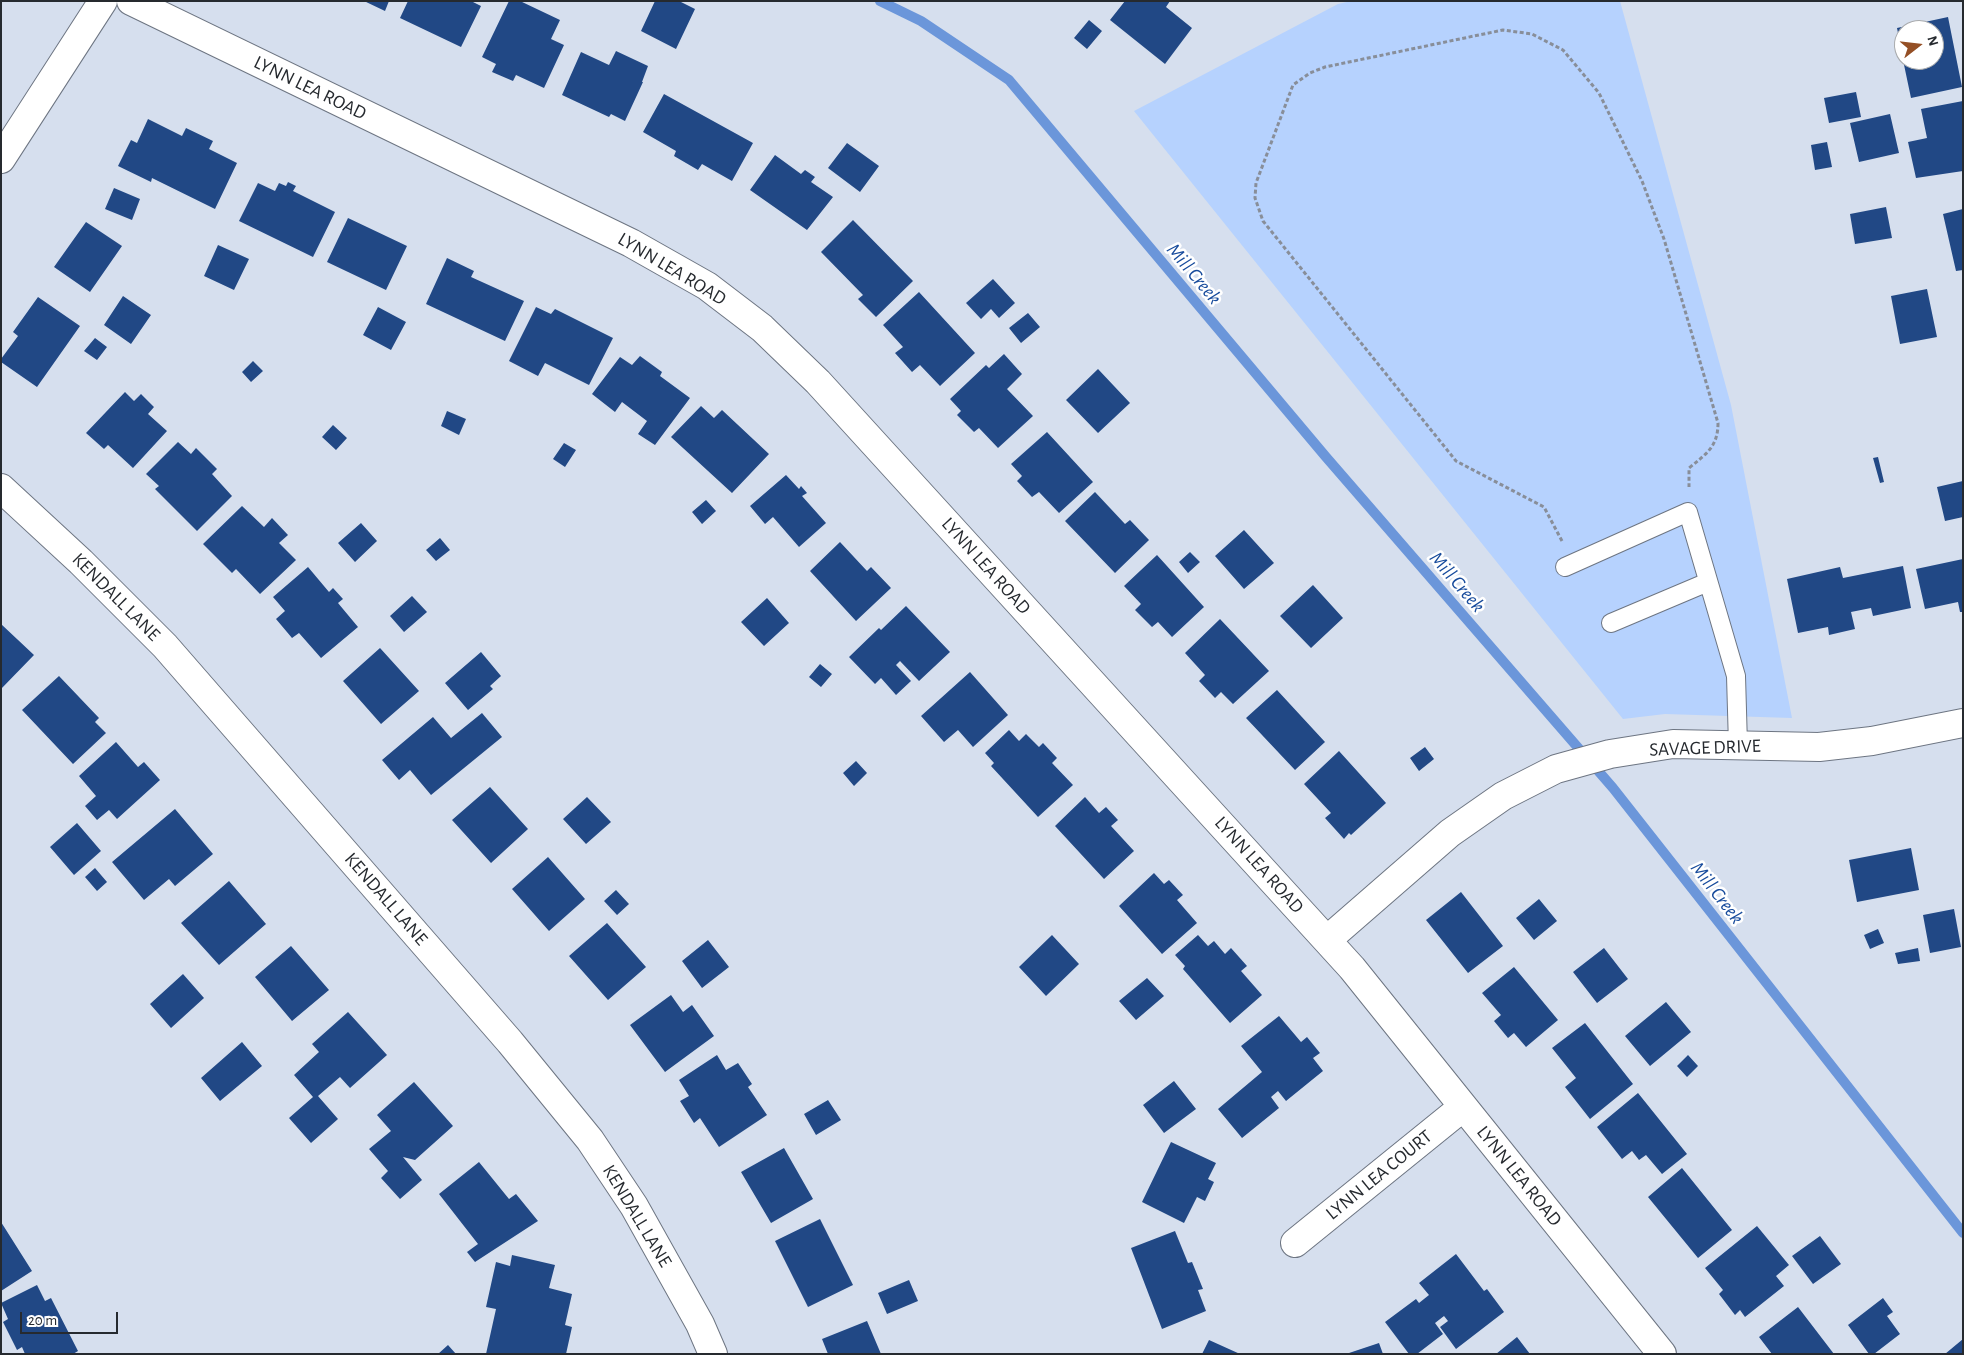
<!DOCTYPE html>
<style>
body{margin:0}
#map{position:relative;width:1964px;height:1355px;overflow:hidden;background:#d6dfee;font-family:"Alegreya Sans",sans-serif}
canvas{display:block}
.frame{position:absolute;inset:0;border:2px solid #262a2f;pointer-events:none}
.north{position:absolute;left:1894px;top:20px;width:50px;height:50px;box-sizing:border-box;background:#fff;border:1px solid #a8aaac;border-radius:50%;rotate:74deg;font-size:14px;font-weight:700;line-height:20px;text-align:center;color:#262a2f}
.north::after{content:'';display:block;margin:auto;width:18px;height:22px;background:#944f25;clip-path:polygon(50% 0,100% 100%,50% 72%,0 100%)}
.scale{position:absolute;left:20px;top:1312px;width:98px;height:22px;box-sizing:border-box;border:2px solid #262a2f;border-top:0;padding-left:6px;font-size:15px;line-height:18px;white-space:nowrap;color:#262a2f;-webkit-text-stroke:4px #fff;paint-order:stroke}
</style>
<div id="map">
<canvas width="1964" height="1355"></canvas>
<div class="frame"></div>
<div class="north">N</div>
<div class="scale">20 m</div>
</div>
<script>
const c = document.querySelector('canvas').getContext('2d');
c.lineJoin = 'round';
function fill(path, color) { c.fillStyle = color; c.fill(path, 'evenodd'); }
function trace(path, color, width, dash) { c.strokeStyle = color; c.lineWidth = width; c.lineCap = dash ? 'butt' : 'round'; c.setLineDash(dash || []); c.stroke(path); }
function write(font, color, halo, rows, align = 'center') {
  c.font = font + ' "Alegreya Sans",sans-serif'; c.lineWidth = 5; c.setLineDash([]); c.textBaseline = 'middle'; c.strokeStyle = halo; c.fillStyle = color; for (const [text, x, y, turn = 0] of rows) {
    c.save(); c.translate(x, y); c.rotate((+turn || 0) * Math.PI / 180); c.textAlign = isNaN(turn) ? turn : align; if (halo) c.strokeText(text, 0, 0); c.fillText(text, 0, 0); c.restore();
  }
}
fill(new Path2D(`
 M 1351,1 L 1620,1 L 1731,405 L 1792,718 L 1665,714 L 1623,719 L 1134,111 L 1338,4 Z`), '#b6d2fe');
trace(new Path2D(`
 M 880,1 L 921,21 L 1009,80 L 1326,457 L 1613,788 L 1963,1233`), '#6b96da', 10);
fill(new Path2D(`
 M 364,1 L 389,1 L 385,11 Z
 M 408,1 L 471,1 L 481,6 L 461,47 L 400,18 Z
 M 509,1 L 520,1 L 560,20 L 551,39 L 564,45 L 544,88 L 516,75 L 513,81 L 492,72 L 496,64 L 482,57 Z
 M 655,1 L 679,1 L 695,9 L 676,49 L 641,31 Z
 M 1125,1 L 1170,1 L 1166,7 L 1192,28 L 1165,64 L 1110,20 Z
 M 1948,17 L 1962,87 L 1911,98 L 1903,60 L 1934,60 L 1934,30 L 1904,30 L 1903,58 L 1897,28 Z
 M 1089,20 L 1102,31 L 1087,49 L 1074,38 Z
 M 616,51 L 648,66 L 642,82 L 643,82 L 625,121 L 611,114 L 609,117 L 562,95 L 581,52 L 609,65 Z
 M 1856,92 L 1861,117 L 1829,123 L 1824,98 Z
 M 664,94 L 753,143 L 732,181 L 702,164 L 698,170 L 674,156 L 676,151 L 643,132 Z
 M 1963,101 L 1963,171 L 1916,178 L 1908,142 L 1927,138 L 1921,109 Z
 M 1890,114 L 1899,153 L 1859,162 L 1850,123 Z
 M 148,119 L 182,136 L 186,128 L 213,141 L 209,149 L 237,163 L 215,209 L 152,178 L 151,182 L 118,166 L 131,140 L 137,143 Z
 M 1827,142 L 1832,167 L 1815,170 L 1811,145 Z
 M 847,143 L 879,166 L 860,192 L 828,168 Z
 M 775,155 L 801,174 L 805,170 L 815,177 L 811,182 L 833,197 L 807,230 L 750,190 Z
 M 288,182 L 296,186 L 293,191 L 335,212 L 313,257 L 239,221 L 258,183 L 275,191 L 279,183 L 286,186 Z
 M 114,188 L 140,199 L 132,220 L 105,209 Z
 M 1886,207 L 1892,238 L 1855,244 L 1850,214 Z
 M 1963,209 L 1963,270 L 1956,271 L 1943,214 Z
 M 348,218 L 407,246 L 386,290 L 327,262 Z
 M 853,220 L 913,281 L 876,317 L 858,299 L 863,295 L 821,252 Z
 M 86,222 L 122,246 L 90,292 L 54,267 Z
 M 218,245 L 249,259 L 234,290 L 204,276 Z
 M 447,258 L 474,271 L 471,277 L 524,301 L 505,341 L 426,304 Z
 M 993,279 L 1015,303 L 999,318 L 991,309 L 981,319 L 966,303 Z
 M 1927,289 L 1937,337 L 1900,344 L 1891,296 Z
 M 919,292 L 975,353 L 940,386 L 920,365 L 912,372 L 895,353 L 903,347 L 883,325 Z
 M 123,296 L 151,315 L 131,344 L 104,325 Z
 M 38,297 L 80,326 L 37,387 L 1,362 L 1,359 L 18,336 L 13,332 Z
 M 378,307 L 406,322 L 391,350 L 363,335 Z
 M 536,307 L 551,314 L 555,309 L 613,338 L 589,385 L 545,363 L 538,376 L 509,361 Z
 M 1028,313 L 1040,327 L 1021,343 L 1009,328 Z
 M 95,338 L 107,347 L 97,360 L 84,351 Z
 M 1004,354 L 1022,374 L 1007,389 L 1033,416 L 998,448 L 979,428 L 974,432 L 957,415 L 961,411 L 950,399 L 986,365 L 989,368 Z
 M 640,356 L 662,372 L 660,376 L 690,398 L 655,445 L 638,434 L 647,421 L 622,402 L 615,412 L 592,394 L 620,357 L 632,365 Z
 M 253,361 L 263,371 L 251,382 L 242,372 Z
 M 1098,369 L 1130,403 L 1098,433 L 1066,400 Z
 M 125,392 L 134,401 L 141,394 L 154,407 L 148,414 L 167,431 L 133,468 L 108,445 L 104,449 L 86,433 Z
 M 701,406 L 714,418 L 722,410 L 769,454 L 732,493 L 671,437 Z
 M 447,411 L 466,419 L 459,435 L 441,426 Z
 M 333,425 L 347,438 L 336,450 L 322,437 Z
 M 1047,432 L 1093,482 L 1059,513 L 1039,492 L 1032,497 L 1017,481 L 1022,476 L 1011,464 Z
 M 178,442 L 191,454 L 196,448 L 217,469 L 212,474 L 232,496 L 197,531 L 155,489 L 159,486 L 146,474 Z
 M 564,443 L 576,450 L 565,467 L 553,459 Z
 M 1878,457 L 1884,482 L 1880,483 L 1873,458 Z
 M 786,475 L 799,489 L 801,486 L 807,493 L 802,496 L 826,523 L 799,547 L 773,517 L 765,524 L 750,506 Z
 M 1963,481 L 1963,517 L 1945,521 L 1937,487 Z
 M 1095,492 L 1125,524 L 1130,520 L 1149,540 L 1115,573 L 1065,521 Z
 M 706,500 L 716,511 L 702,524 L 692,512 Z
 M 242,506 L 264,527 L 272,518 L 288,535 L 279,543 L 296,560 L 260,594 L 236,569 L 232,573 L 203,544 Z
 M 361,523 L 377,541 L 355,562 L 338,543 Z
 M 1244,530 L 1274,563 L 1244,589 L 1215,556 Z
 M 440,538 L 450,550 L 436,561 L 426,550 Z
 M 840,542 L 867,571 L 871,567 L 891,588 L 856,621 L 810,571 Z
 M 1190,552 L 1200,562 L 1188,573 L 1179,562 Z
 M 1157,555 L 1204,607 L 1172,637 L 1158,622 L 1152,627 L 1135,610 L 1141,604 L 1124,586 Z
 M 1963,559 L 1963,612 L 1960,612 L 1958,602 L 1925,609 L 1916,569 Z
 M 1903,566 L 1911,608 L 1873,616 L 1871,608 L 1851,612 L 1855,629 L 1829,635 L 1828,627 L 1798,633 L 1787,579 L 1840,567 L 1843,578 Z
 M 308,567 L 329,592 L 333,588 L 343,599 L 338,603 L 358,627 L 321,658 L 299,633 L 292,638 L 276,619 L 285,611 L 273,597 Z
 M 1313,585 L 1343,618 L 1311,648 L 1280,616 Z
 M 412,596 L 427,612 L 404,632 L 390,616 Z
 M 767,598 L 789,623 L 764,646 L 741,622 Z
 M 906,606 L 950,652 L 919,681 L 900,661 L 896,665 L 911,681 L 896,695 L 881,678 L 875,684 L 849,657 L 879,628 L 881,630 Z
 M 1220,619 L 1269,671 L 1233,704 L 1221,692 L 1215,698 L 1199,681 L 1205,675 L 1185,653 Z
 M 1,624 L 34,655 L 1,689 Z
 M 380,648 L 419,691 L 381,724 L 343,681 Z
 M 481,652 L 501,676 L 490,686 L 493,689 L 468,710 L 445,683 Z
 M 820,664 L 832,674 L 821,687 L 809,677 Z
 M 970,672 L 1008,715 L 973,747 L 958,730 L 944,742 L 921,716 Z
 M 59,676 L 99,718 L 95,722 L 106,733 L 73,764 L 22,710 Z
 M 1277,690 L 1325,742 L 1295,770 L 1246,718 Z
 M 482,713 L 502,737 L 431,795 L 410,770 L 399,780 L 382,760 L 433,717 L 451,738 Z
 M 1009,730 L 1019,741 L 1026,734 L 1039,747 L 1043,743 L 1057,758 L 1052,763 L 1073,785 L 1038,817 L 991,766 L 994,763 L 985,753 Z
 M 116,742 L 138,767 L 144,762 L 160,780 L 117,819 L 109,810 L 97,820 L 85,806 L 96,796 L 79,776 Z
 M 1425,747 L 1434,759 L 1419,771 L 1410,758 Z
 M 1339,751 L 1386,803 L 1351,835 L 1349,833 L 1344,839 L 1325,818 L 1331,813 L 1304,784 Z
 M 856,761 L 867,773 L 854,786 L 843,773 Z
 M 490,787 L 528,829 L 491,863 L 452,820 Z
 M 587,797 L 611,822 L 586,844 L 563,819 Z
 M 1085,797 L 1099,813 L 1106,807 L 1118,820 L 1111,826 L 1134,851 L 1104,879 L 1055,826 Z
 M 175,809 L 213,854 L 175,886 L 169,879 L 144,900 L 112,862 Z
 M 77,823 L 101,851 L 74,875 L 50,847 Z
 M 1911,848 L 1919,890 L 1857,902 L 1849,860 Z
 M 548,857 L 585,899 L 549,931 L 512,889 Z
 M 95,868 L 107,882 L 97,891 L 85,877 Z
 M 1154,873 L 1164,884 L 1169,880 L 1183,895 L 1177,900 L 1197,923 L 1162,954 L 1119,906 Z
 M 229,881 L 266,924 L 219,965 L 181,923 Z
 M 616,890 L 629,904 L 617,915 L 604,901 Z
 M 1461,892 L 1503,946 L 1468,973 L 1426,920 Z
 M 1539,899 L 1557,921 L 1534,940 L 1516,918 Z
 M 1954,909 L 1961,947 L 1930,953 L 1923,915 Z
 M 607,923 L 646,967 L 608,1000 L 569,956 Z
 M 1878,929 L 1884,943 L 1870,949 L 1864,935 Z
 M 1052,935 L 1079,964 L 1046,996 L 1019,967 Z
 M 1198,935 L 1208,946 L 1214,941 L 1225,954 L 1231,948 L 1247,966 L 1241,971 L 1262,995 L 1230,1023 L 1183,969 L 1185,966 L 1175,955 Z
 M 708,940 L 729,967 L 702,988 L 682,961 Z
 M 291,946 L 329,990 L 292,1021 L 255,977 Z
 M 1604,948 L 1628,979 L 1597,1003 L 1573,972 Z
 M 1918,948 L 1920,961 L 1898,964 L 1895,953 Z
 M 1514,967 L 1558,1020 L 1526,1047 L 1514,1033 L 1508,1038 L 1494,1021 L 1501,1015 L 1482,993 Z
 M 183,974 L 204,998 L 171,1028 L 150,1004 Z
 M 1147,978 L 1164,996 L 1136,1020 L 1119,1001 Z
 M 671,995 L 683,1012 L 692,1005 L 714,1036 L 665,1072 L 630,1025 Z
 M 1666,1002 L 1691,1032 L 1650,1066 L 1625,1036 Z
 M 348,1012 L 387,1055 L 350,1088 L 340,1077 L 318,1096 L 338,1119 L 311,1143 L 289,1118 L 313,1097 L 294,1075 L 319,1052 L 312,1044 Z
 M 1279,1016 L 1301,1042 L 1307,1037 L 1320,1053 L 1313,1058 L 1323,1071 L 1286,1101 L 1278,1091 L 1271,1097 L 1279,1108 L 1242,1138 L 1218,1109 L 1262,1072 L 1241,1046 Z
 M 1585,1023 L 1633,1084 L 1590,1119 L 1565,1087 L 1576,1078 L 1552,1048 Z
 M 242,1042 L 262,1066 L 220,1101 L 201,1078 Z
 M 717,1055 L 726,1070 L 738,1063 L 752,1084 L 748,1087 L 767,1115 L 719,1147 L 700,1118 L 694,1123 L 680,1101 L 689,1096 L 679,1080 Z
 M 1688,1055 L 1698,1066 L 1687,1077 L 1677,1066 Z
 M 1174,1081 L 1196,1109 L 1164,1133 L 1143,1105 Z
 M 414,1082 L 453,1126 L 415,1160 L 403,1157 L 422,1180 L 400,1199 L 381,1178 L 388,1171 L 369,1149 L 391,1131 L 377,1115 Z
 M 1638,1093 L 1687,1154 L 1662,1174 L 1646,1155 L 1639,1160 L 1632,1151 L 1622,1159 L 1597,1127 Z
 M 828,1100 L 841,1120 L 816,1135 L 804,1114 Z
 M 1171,1142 L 1216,1163 L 1208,1179 L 1214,1182 L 1205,1201 L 1197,1197 L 1184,1223 L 1142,1202 Z
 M 784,1148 L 813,1199 L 771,1223 L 741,1172 Z
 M 479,1162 L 509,1199 L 516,1194 L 538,1221 L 475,1262 L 467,1252 L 478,1244 L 439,1194 Z
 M 1682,1168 L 1732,1230 L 1698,1258 L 1648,1197 Z
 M 820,1219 L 853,1285 L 808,1307 L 775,1241 Z
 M 1,1222 L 32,1271 L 1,1291 Z
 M 1757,1226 L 1789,1265 L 1776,1276 L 1784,1286 L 1745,1317 L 1740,1310 L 1735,1315 L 1719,1294 L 1723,1290 L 1705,1268 Z
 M 1175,1231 L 1188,1263 L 1192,1262 L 1203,1289 L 1198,1290 L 1206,1311 L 1162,1329 L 1131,1248 Z
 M 1820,1236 L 1841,1264 L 1813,1284 L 1792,1256 Z
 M 1456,1254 L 1484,1291 L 1487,1289 L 1504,1312 L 1456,1349 L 1440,1327 L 1448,1321 L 1444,1316 L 1435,1323 L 1443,1334 L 1417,1354 L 1409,1354 L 1385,1322 L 1416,1299 L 1419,1303 L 1429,1295 L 1419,1283 Z
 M 512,1255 L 555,1265 L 549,1288 L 572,1294 L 565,1325 L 572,1327 L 566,1354 L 486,1354 L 496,1309 L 486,1307 L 496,1262 L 510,1266 Z
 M 909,1280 L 918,1301 L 887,1314 L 878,1293 Z
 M 37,1285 L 45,1301 L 51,1298 L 78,1351 L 73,1354 L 25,1354 L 22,1347 L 17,1350 L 3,1322 L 8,1319 L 1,1303 Z
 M 1883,1298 L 1893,1312 L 1887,1316 L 1900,1334 L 1874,1354 L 1869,1354 L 1848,1325 Z
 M 1798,1307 L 1834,1354 L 1772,1354 L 1759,1337 Z
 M 867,1321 L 881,1354 L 828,1354 L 822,1339 Z
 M 1517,1337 L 1530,1354 L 1496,1354 Z
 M 1963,1339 L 1963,1354 L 1945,1354 Z
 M 1209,1340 L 1240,1354 L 1202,1354 Z
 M 1379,1343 L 1383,1354 L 1349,1354 L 1349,1353 Z
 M 448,1345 L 456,1354 L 438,1354 Z`), '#214885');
const lane = new Path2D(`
 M 1565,567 L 1688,512 L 1736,676 L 1738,745
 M 1611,623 L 1708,582`);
const street = new Path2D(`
 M 131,1 L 631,243 L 707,286 L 762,328 L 818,382 L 1352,968 L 1662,1354
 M 1,159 L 103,1
 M 1,488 L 81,562 L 165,646 L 510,1042 L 590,1140 L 634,1206 L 700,1324 L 713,1354
 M 1327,940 L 1450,833 L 1503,796 L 1556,769 L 1610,754 L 1673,744 L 1819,747 L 1872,741 L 1963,723
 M 1295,1243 L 1463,1107`);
trace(lane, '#6d7582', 20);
trace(street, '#6d7582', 30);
trace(new Path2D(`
 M 1562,541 L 1544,507 L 1456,461 L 1263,221 L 1255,198 L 1256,183 L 1293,85 L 1310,73 L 1325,67 L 1503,30 L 1532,34 L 1563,50 L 1599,93 L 1642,181 L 1664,239 L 1718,423 C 1718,447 1706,454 1689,468 L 1689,487`), '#888e99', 3, [4, 2.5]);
trace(lane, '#fff', 18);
trace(street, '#fff', 28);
write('19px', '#262a2f', '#fff', [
 ["LYNN LEA ROAD",310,88,26],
 ["LYNN LEA ROAD",672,269,31],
 ["LYNN LEA ROAD",986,566,48],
 ["KENDALL LANE",116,597,45],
 ["SAVAGE DRIVE",1705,748,-2],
 ["LYNN LEA ROAD",1259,865,48],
 ["KENDALL LANE",386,899,49],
 ["LYNN LEA COURT",1379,1175,-39],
 ["LYNN LEA ROAD",1519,1176,51],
 ["KENDALL LANE",637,1216,59]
]);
write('italic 20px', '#174b9c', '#fff', [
 ["Mill Creek",1194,274,50],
 ["Mill Creek",1457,582,49],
 ["Mill Creek",1717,893,52]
]);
</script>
